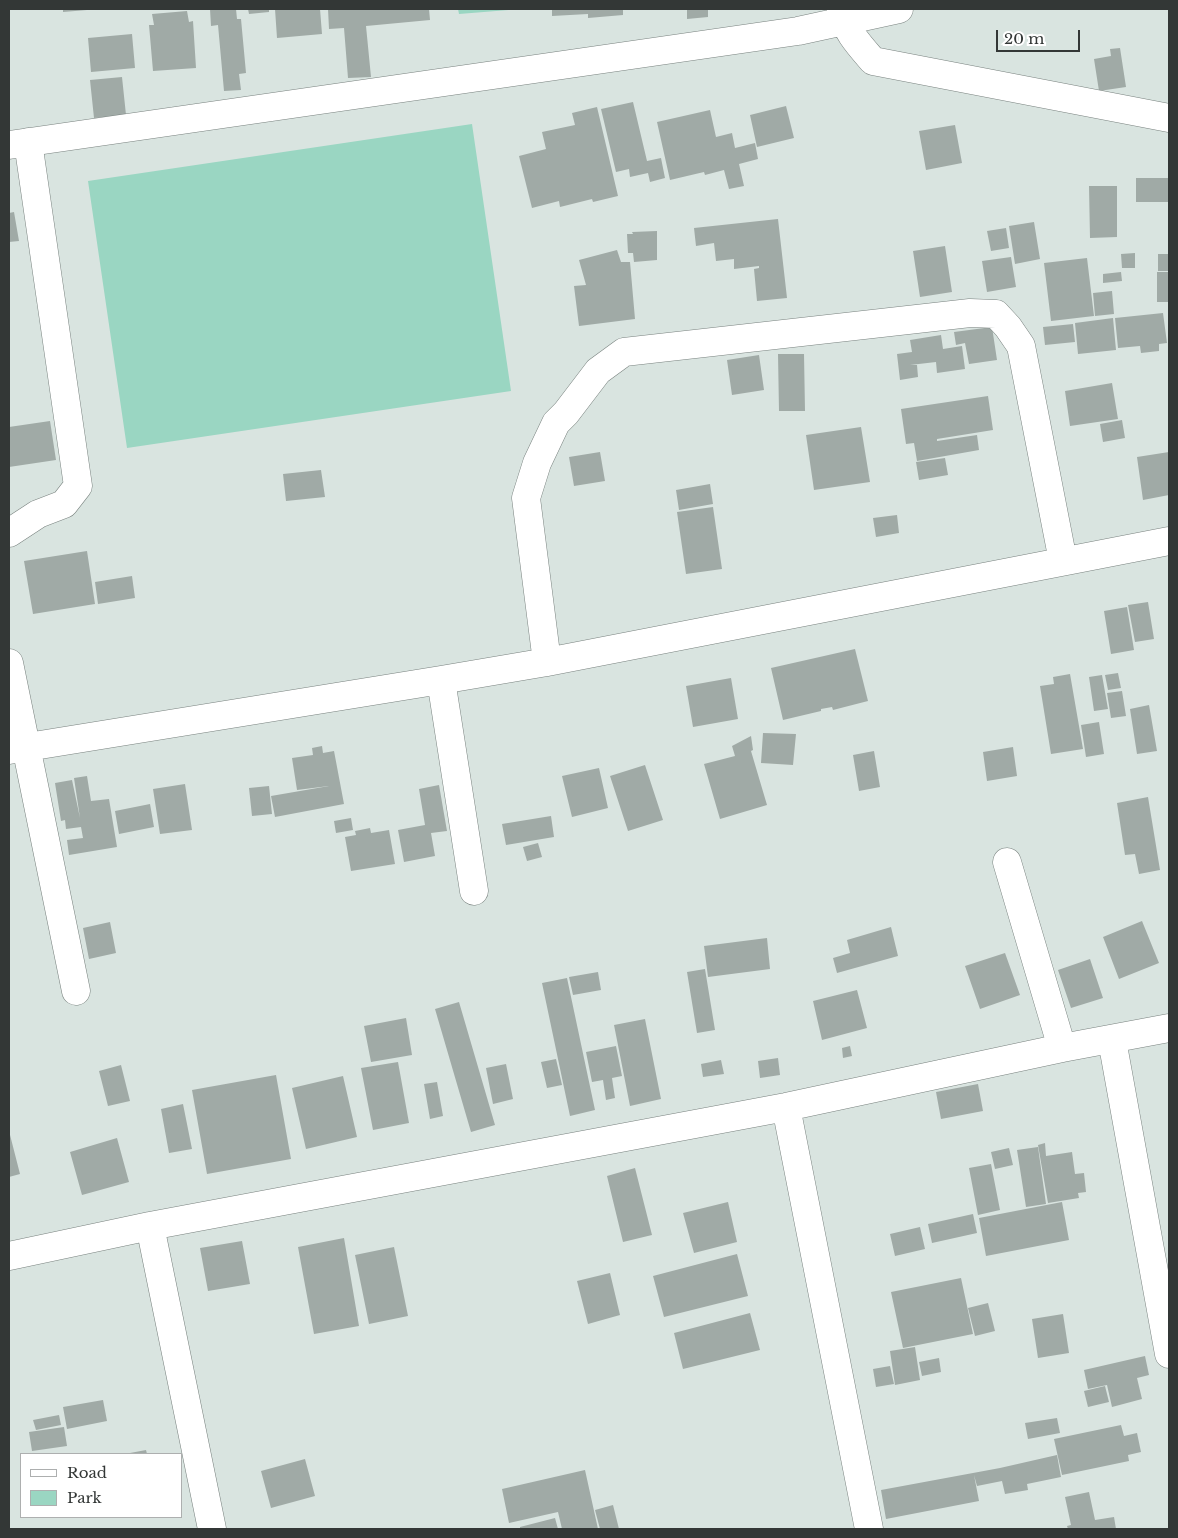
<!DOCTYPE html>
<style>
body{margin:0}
#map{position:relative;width:1178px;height:1538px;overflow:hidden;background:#d9e4e0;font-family:"Libre Baskerville",serif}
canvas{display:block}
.frame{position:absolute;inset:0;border:10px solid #333736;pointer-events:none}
.legend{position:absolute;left:20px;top:1453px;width:162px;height:65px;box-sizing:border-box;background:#fff;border:1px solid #adafaf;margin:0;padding:6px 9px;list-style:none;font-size:15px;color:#333736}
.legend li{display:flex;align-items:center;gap:10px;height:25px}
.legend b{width:25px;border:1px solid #adafaf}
.scale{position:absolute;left:996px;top:30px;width:84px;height:22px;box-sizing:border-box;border:2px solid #333736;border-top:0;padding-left:6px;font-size:15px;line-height:18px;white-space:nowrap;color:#333736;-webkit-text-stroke:4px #fff;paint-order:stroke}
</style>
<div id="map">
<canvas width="1178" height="1538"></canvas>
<div class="frame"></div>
<ul class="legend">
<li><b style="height:6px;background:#fff"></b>Road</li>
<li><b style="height:14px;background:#9ad6c2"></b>Park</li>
</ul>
<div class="scale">20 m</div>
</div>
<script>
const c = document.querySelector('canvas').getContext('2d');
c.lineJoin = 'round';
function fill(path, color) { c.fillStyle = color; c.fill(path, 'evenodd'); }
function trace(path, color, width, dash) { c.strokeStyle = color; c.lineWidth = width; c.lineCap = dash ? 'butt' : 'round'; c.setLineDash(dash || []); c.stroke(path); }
fill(new Path2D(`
 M 458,9 L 521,9 L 459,14 Z
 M 472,124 L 511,391 L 127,448 L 88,181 Z`), '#9ad6c2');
fill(new Path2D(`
 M 63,9 L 87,9 L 87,10 L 63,12 Z
 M 210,9 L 236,9 L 237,19 L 241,19 L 246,73 L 239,74 L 241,90 L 224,91 L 218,25 L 211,26 Z
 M 248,9 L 269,9 L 269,12 L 249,14 Z
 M 275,9 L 320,9 L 322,34 L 277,38 Z
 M 328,9 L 429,9 L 430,20 L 366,26 L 371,77 L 348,78 L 344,28 L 329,29 Z
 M 552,9 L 623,9 L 623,15 L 588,18 L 588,14 L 552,16 Z
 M 687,9 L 708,9 L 708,17 L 687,19 Z
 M 187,11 L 189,22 L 193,21 L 196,68 L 153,71 L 149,25 L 154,25 L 152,14 Z
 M 132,34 L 135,68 L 91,72 L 88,38 Z
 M 1120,48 L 1126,87 L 1099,91 L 1094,59 L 1111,56 L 1110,49 Z
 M 122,77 L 126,115 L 94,118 L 90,80 Z
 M 633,102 L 647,161 L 661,158 L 665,178 L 650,182 L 648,173 L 630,177 L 629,169 L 616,172 L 601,109 Z
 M 786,106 L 794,138 L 757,147 L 750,115 Z
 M 597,107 L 618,196 L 593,202 L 592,199 L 560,207 L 559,201 L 532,208 L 519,156 L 546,149 L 542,132 L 575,125 L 572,113 Z
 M 710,110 L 716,137 L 732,133 L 735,148 L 755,143 L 758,159 L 739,164 L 744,186 L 729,189 L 724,170 L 705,175 L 704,172 L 670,180 L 657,122 Z
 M 955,125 L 962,163 L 926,170 L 919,131 Z
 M 1136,178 L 1169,178 L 1169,202 L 1136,202 Z
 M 1089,186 L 1117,186 L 1117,237 L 1090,238 Z
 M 14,212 L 19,241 L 9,242 L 9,213 Z
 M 778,219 L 787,298 L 757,301 L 754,269 L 759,268 L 759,266 L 734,269 L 734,259 L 716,261 L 714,243 L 696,246 L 694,228 Z
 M 1034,222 L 1040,259 L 1015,264 L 1009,226 Z
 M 1006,228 L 1009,248 L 991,251 L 987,231 Z
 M 657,231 L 657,260 L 634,262 L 633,253 L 628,253 L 627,234 L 633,234 L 632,232 Z
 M 945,246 L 952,292 L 920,297 L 913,251 Z
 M 617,250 L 621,262 L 630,262 L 635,319 L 579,326 L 574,286 L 586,285 L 579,260 Z
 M 1135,253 L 1135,268 L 1122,268 L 1121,254 Z
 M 1158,254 L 1169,254 L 1169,271 L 1158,271 Z
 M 1011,257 L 1016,287 L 987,292 L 982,261 Z
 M 1087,258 L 1094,316 L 1051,321 L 1044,263 Z
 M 1121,272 L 1122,281 L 1103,283 L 1103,274 Z
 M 1157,272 L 1169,272 L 1169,302 L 1157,302 Z
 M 1112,291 L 1114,314 L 1095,316 L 1093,293 Z
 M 1163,313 L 1167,343 L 1159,344 L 1159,351 L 1141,353 L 1140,346 L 1118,348 L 1115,318 Z
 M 1113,318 L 1116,350 L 1078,354 L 1075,323 Z
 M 1073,324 L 1075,342 L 1045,345 L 1043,327 Z
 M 992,327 L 997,360 L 969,364 L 965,343 L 956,345 L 954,332 Z
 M 941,335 L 943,349 L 962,346 L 965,369 L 937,373 L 936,362 L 910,365 L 917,365 L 918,377 L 900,380 L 897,354 L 912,352 L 910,340 Z
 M 778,354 L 804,354 L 805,411 L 779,411 Z
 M 759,355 L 764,390 L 732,395 L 727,360 Z
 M 1112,383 L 1118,419 L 1070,426 L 1065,391 Z
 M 988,396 L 993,430 L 937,439 L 937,441 L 977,435 L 979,450 L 917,461 L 914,443 L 906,444 L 901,409 Z
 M 1122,420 L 1125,438 L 1103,442 L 1100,424 Z
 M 50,421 L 56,460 L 9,467 L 9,427 Z
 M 861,427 L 870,482 L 814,490 L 806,435 Z
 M 600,452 L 605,481 L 574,486 L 569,457 Z
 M 1169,452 L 1169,495 L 1143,500 L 1137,457 Z
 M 945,458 L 948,475 L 919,480 L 916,462 Z
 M 321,470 L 325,497 L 286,501 L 283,474 Z
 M 710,484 L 713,504 L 679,510 L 676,490 Z
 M 713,507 L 722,569 L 686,574 L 677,512 Z
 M 897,515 L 899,533 L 876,537 L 873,518 Z
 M 87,551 L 95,604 L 33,614 L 24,561 Z
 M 132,576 L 135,598 L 98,604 L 95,582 Z
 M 1148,602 L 1154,639 L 1135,642 L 1128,605 Z
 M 1127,607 L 1134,650 L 1111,654 L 1104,611 Z
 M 855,649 L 868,701 L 833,710 L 832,707 L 821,709 L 821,711 L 783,720 L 771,668 Z
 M 1118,673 L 1121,688 L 1108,690 L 1105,675 Z
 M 1070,674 L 1083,749 L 1051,754 L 1040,686 L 1054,684 L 1053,677 Z
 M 1102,675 L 1108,709 L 1094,711 L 1089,677 Z
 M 731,678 L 738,719 L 693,727 L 686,686 Z
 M 1122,691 L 1126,716 L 1111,718 L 1107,693 Z
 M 1149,705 L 1157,751 L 1137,754 L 1130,709 Z
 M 1099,722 L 1104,754 L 1086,757 L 1081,725 Z
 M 763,733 L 796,734 L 793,765 L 761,763 Z
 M 751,736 L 753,750 L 751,751 L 767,805 L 720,819 L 704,764 L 735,756 L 732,746 Z
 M 322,746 L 323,753 L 334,751 L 344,804 L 275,817 L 271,796 L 329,786 L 297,790 L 292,758 L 313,755 L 312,748 Z
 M 1013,747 L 1017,776 L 987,781 L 983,752 Z
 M 874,751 L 880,787 L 859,791 L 853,755 Z
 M 645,765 L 663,820 L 628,831 L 610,776 Z
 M 599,768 L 608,808 L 572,817 L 562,776 Z
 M 87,776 L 91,801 L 109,799 L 117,847 L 69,855 L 67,840 L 83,838 L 81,827 L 66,829 L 65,820 L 61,821 L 55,783 L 72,780 L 80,818 L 74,778 Z
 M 185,784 L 192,830 L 160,834 L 153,789 Z
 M 439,785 L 447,831 L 431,833 L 435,856 L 404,862 L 398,830 L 425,825 L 419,789 Z
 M 269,786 L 272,814 L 252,816 L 249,788 Z
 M 1148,797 L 1160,870 L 1139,874 L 1135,854 L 1125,855 L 1117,803 Z
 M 150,804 L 154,827 L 119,834 L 115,811 Z
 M 551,816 L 554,837 L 506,845 L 502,824 Z
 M 351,818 L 353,830 L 336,833 L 334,821 Z
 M 370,828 L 371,833 L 389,830 L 395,864 L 351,871 L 345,837 L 356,835 L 355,831 Z
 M 538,843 L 542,857 L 527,861 L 523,847 Z
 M 1142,921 L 1159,963 L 1119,979 L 1103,937 Z
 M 110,922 L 116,953 L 89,959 L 83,928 Z
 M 891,927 L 898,956 L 837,973 L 833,958 L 850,953 L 847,940 Z
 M 767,938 L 770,969 L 708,977 L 704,946 Z
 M 1005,953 L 1020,995 L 980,1009 L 965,966 Z
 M 1090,959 L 1103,998 L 1071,1008 L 1058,970 Z
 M 705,969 L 715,1030 L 697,1033 L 687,972 Z
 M 598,972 L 601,990 L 573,995 L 569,977 Z
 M 567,978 L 595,1110 L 570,1116 L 542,983 Z
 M 857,990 L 867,1028 L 822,1040 L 813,1001 Z
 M 459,1002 L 495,1125 L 471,1132 L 435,1009 Z
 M 406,1018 L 412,1055 L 371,1062 L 364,1026 Z
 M 645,1019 L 661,1099 L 630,1106 L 614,1025 Z
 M 616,1046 L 622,1076 L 612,1078 L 615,1098 L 606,1100 L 603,1080 L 592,1082 L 586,1052 Z
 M 850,1046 L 852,1056 L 843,1058 L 842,1048 Z
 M 778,1058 L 780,1075 L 760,1078 L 758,1061 Z
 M 556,1059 L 562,1085 L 547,1088 L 541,1062 Z
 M 721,1060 L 724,1074 L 703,1077 L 701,1064 Z
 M 398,1062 L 409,1123 L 373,1130 L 361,1068 Z
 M 506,1064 L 513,1099 L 493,1104 L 486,1068 Z
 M 121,1065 L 130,1101 L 108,1106 L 99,1071 Z
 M 276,1075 L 291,1159 L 207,1174 L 192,1090 Z
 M 343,1076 L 357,1137 L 306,1149 L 292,1088 Z
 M 437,1082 L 443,1116 L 430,1119 L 424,1084 Z
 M 978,1084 L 983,1111 L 941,1119 L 936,1092 Z
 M 183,1104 L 192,1149 L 169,1153 L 161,1109 Z
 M 9,1131 L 20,1174 L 9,1177 Z
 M 117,1138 L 129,1182 L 82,1195 L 70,1152 Z
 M 1045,1143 L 1046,1156 L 1072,1152 L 1075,1174 L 1084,1173 L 1086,1192 L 1078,1193 L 1079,1198 L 1048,1203 L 1038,1145 Z
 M 1038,1147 L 1046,1204 L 1026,1207 L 1017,1150 Z
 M 1009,1148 L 1013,1165 L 995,1169 L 991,1152 Z
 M 991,1164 L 1000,1210 L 978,1215 L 969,1168 Z
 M 635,1168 L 652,1235 L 623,1242 L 607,1176 Z
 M 728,1202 L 737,1242 L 694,1253 L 683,1213 Z
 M 1062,1202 L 1069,1240 L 986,1256 L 979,1218 Z
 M 973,1214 L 977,1233 L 932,1243 L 928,1224 Z
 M 920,1227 L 925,1249 L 895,1256 L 890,1234 Z
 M 344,1238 L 359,1326 L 314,1334 L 298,1247 Z
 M 242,1241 L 250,1284 L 208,1291 L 200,1248 Z
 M 394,1247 L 408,1316 L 369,1324 L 355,1255 Z
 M 737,1254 L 748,1296 L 664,1317 L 653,1276 Z
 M 610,1273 L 620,1315 L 588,1324 L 577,1281 Z
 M 961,1278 L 973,1334 L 903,1348 L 891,1292 Z
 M 988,1303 L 995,1331 L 975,1336 L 968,1308 Z
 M 750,1313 L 760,1350 L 683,1369 L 674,1333 Z
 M 1063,1314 L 1069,1353 L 1038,1358 L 1032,1319 Z
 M 915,1347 L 920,1380 L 895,1385 L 890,1351 Z
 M 1145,1356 L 1149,1375 L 1137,1378 L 1142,1399 L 1112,1407 L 1107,1385 L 1088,1389 L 1084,1370 Z
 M 939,1358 L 941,1372 L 922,1376 L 919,1362 Z
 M 890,1366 L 894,1384 L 876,1387 L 873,1369 Z
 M 1105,1386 L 1109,1402 L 1088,1407 L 1084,1391 Z
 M 103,1400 L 107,1421 L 67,1429 L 63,1407 Z
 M 59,1415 L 61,1425 L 36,1430 L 33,1420 Z
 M 1057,1418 L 1060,1433 L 1028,1439 L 1025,1423 Z
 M 1121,1425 L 1124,1436 L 1137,1433 L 1141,1452 L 1128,1455 L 1129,1461 L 1062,1475 L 1054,1439 Z
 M 64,1427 L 67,1446 L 32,1451 L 29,1432 Z
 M 146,1450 L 147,1454 L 130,1454 L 130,1453 Z
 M 1057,1455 L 1061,1477 L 1027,1484 L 1028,1490 L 1005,1494 L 1002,1481 L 977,1486 L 974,1475 L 979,1501 L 886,1519 L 881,1490 L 1000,1468 Z
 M 305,1459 L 315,1496 L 271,1508 L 261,1471 Z
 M 585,1470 L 598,1529 L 562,1529 L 558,1512 L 509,1523 L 502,1489 Z
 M 1089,1492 L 1095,1520 L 1114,1517 L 1116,1529 L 1068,1529 L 1067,1526 L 1071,1525 L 1065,1497 Z
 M 613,1505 L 619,1529 L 600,1529 L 595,1510 Z
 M 555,1518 L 558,1529 L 520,1529 L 520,1527 Z`), '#a0aaa6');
const minor = new Path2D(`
 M 841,9 C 845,30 859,45 873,61 L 1169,118
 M 9,145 L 798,31 L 899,9
 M 9,533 L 38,514 L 64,504 L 78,486 L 28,142
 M 547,662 L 526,498 L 537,463 L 556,423 L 566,413 L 598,371 L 624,352 L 970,313 L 996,314 L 1008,327 L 1021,346 L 1063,561
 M 9,663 L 76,991
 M 441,680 L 474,891
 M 9,750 L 441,680 L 547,662 L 1169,541
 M 1007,862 L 1062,1048
 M 1112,1040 L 1169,1354
 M 786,1107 L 869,1529
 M 150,1226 L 212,1529
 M 9,1256 L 150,1226 L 786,1107 L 1062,1048 L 1169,1028`);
trace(minor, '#79827f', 29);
trace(minor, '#fff', 28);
</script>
